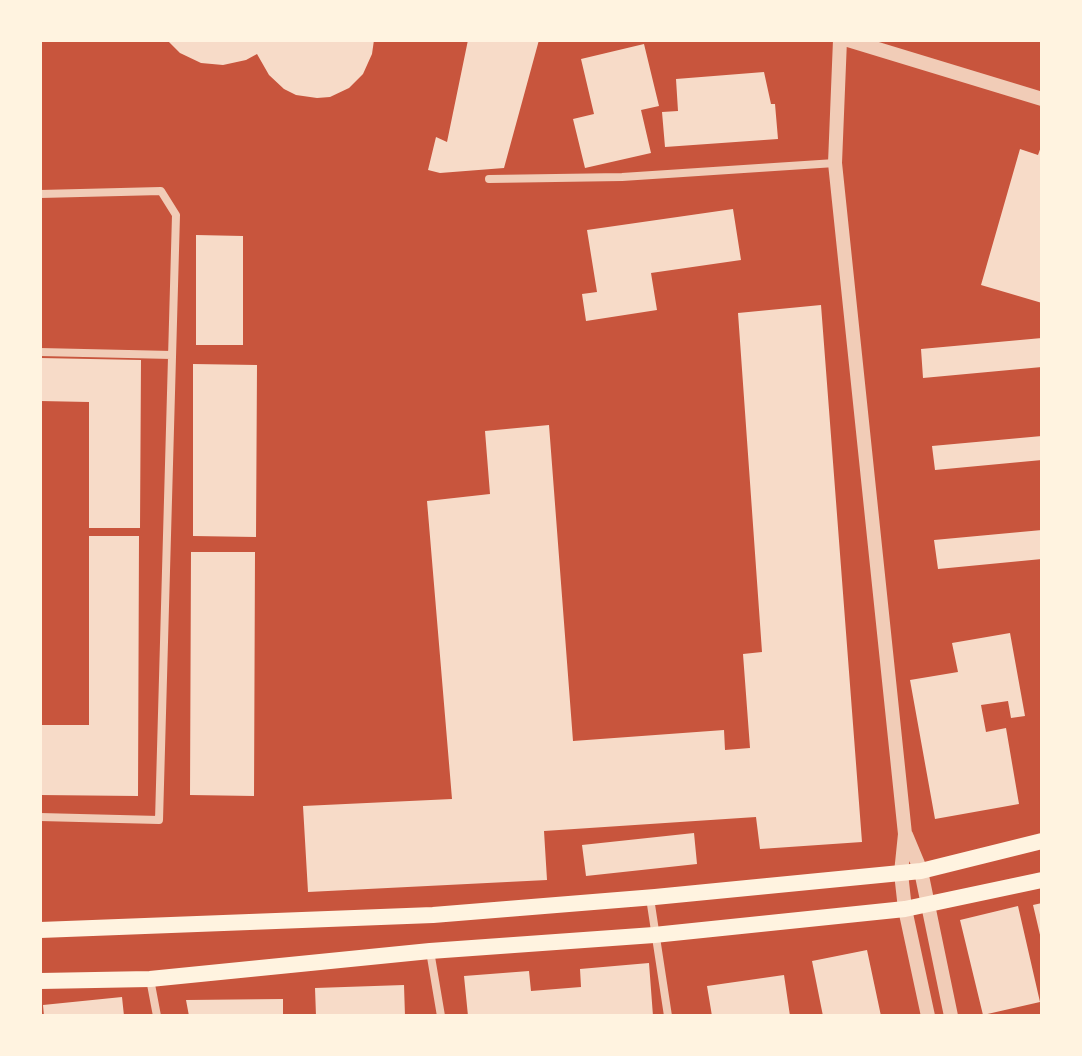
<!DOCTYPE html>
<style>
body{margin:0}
#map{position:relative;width:1082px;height:1056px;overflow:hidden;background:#c8553d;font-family:Montserrat,sans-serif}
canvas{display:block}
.frame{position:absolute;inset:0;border:42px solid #fff3e0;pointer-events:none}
</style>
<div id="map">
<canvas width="1082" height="1056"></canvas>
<div class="frame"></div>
</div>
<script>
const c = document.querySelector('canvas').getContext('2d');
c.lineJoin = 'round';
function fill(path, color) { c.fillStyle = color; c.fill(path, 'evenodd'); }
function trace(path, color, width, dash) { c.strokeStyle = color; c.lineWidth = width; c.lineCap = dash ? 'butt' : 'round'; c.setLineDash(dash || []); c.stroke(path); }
fill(new Path2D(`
 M 167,40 L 374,40 L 372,54 L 363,74 L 349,88 L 330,97 L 317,98 L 296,95 L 284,89 L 269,75 L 257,54 L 246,60 L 223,65 L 201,63 L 180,53 Z
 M 468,40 L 539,40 L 504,168 L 440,173 L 428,170 L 436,137 L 447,142 Z
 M 644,44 L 659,106 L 641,110 L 651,153 L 585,168 L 573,119 L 594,114 L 581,59 Z
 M 764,72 L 771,104 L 775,104 L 778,139 L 665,147 L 662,112 L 678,111 L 676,79 Z
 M 1042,144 L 1042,303 L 981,285 L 1020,149 L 1038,155 Z
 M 733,209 L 741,260 L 651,273 L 657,310 L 586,321 L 582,294 L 597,292 L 587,230 Z
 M 196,235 L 243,236 L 243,345 L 196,345 Z
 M 821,305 L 862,842 L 760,849 L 756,817 L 544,831 L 547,880 L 308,892 L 303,806 L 452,799 L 427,501 L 490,494 L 485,431 L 549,425 L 573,741 L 724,730 L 725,750 L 750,748 L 743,654 L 762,652 L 738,313 Z
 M 1042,338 L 1042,367 L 923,378 L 921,349 Z
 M 40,358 L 141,360 L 140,528 L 89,528 L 89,402 L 40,401 Z
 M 193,364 L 257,365 L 256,537 L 193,536 Z
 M 1042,436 L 1042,460 L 935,470 L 932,446 Z
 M 1042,530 L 1042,559 L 938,569 L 934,540 Z
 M 89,536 L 139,536 L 138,796 L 40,795 L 40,725 L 89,725 Z
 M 191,552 L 255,552 L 254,796 L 190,795 Z
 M 1010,633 L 1025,716 L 1011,718 L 1008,701 L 981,705 L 986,732 L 1006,728 L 1019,804 L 935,819 L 910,680 L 958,672 L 952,643 Z
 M 694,833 L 697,864 L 586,876 L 582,845 Z
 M 1042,903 L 1042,939 L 1041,939 L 1033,905 Z
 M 1018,906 L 1040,1002 L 983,1015 L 960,920 Z
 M 867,950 L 881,1016 L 823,1016 L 812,961 Z
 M 649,963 L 653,1016 L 468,1016 L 464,976 L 529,971 L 531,991 L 581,987 L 580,969 Z
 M 784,975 L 790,1016 L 712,1016 L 707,986 Z
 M 404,985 L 405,1016 L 316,1016 L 315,988 Z
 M 122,997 L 124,1016 L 44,1016 L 43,1005 Z
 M 283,999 L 283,1016 L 189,1016 L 186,1000 Z`), '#f7dbc8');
trace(new Path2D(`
 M 489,179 L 622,177 L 835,163
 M 40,194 L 161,191 L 176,215 L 159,820 L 40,817
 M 40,352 L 172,355
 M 650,898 L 668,1016
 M 430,951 L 441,1016
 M 150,979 L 157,1016`), '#f1ccb7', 8);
trace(new Path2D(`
 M 840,40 L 835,163 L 905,834 L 901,873 L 905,909 L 928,1016
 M 848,40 L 1042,99
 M 906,835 L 921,871 L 951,1016`), '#f1ccb7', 14);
trace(new Path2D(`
 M 40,930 L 433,915 L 655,897 L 921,871 L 1042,841
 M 40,981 L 150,979 L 430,951 L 654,935 L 905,909 L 1042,880`), '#fff3e0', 16);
</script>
